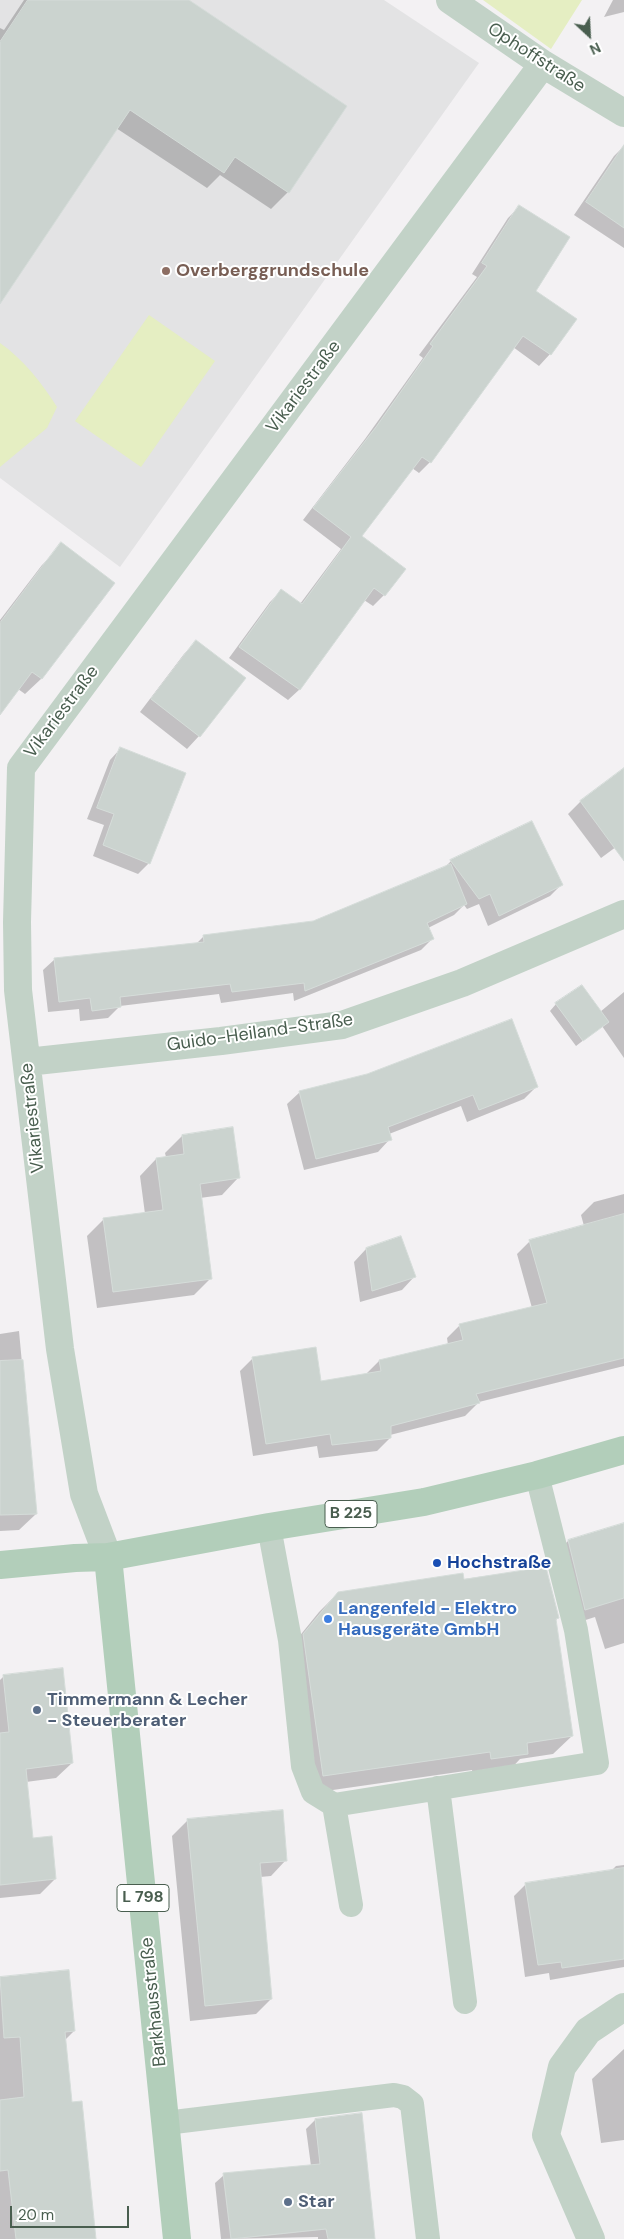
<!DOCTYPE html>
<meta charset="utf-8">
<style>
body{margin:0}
#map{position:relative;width:624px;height:2239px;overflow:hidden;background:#f3f1f3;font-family:"DM Sans",sans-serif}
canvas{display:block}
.north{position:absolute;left:564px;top:10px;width:50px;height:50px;-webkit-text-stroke:4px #fff;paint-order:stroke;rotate:155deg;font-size:14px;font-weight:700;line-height:20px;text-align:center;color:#495e4f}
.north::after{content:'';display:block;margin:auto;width:18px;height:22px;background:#495e4f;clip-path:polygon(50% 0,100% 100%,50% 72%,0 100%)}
.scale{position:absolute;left:10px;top:2206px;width:119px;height:22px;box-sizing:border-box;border:2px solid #495e4f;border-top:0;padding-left:6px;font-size:15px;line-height:18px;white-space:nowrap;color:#495e4f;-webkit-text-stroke:4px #fff;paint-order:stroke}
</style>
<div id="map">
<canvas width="624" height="2239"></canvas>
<div class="north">N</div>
<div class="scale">20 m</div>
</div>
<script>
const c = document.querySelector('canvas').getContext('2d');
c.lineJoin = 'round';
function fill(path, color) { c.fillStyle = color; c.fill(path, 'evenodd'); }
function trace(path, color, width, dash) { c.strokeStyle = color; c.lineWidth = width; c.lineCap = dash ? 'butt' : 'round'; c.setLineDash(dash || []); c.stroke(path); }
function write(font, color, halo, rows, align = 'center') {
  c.font = font + ' "DM Sans",sans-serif'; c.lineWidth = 4; c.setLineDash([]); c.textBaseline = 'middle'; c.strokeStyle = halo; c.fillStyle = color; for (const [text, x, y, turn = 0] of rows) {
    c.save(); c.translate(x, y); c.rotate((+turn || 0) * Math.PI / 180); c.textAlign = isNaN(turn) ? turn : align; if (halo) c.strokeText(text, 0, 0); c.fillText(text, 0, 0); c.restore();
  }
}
fill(new Path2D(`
 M 0,0 L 384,0 L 479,63 L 120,567 L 0,478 Z`), '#e3e3e4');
fill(new Path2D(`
 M 483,0 L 582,0 L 551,49 Z
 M 149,315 L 215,361 L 141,467 L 75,421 Z
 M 0,343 C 23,359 42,383 57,407 L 47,428 L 0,467 Z`), '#e5eec2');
fill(new Path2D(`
 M 24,0 L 187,0 L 288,192 L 271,209 L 220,175 L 207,188 L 116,128 L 0,298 L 0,28 L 4,30 Z
 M 613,0 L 624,0 L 624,12 L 604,17 Z
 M 624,146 L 624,248 L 574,215 L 614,156 Z
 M 519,207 L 534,291 L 550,354 L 539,366 L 513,347 L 430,462 L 419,473 L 412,468 L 360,537 L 384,595 L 373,606 L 364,600 L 300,689 L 288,700 L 229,658 L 270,602 L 281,591 L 300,604 L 341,549 L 303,520 L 365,439 L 423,358 L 419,355 L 477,277 L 472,274 L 508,218 Z
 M 57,550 L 113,583 L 41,679 L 25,694 L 18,689 L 0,710 L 0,620 L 42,565 Z
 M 196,642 L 199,736 L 187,749 L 140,712 L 184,654 Z
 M 120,749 L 149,863 L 138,874 L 93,856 L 104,825 L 87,819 L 110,760 Z
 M 624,769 L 624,841 L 601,858 L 568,814 L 580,802 Z
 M 451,861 L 561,885 L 550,896 L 488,926 L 479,904 L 467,909 L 464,905 L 454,915 L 428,928 L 432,939 L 421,950 L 294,1001 L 293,993 L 221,1003 L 219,994 L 120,1006 L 108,1018 L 80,1021 L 79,1009 L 48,1012 L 43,970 L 55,959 L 196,944 L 204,936 L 313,922 L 442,870 Z
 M 624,992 L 624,1058 L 602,1026 L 576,1046 L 550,1011 L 556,1004 L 600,1012 Z
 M 537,1086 L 524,1099 L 467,1122 L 461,1106 L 389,1134 L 390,1139 L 378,1152 L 304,1170 L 287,1104 L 300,1092 Z
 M 182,1136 L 238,1178 L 222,1195 L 200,1198 L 211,1278 L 194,1295 L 97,1308 L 87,1236 L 104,1219 L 145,1214 L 140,1176 L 156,1159 L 166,1157 L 165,1153 Z
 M 624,1194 L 624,1366 L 479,1402 L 465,1416 L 390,1435 L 390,1438 L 377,1451 L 319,1458 L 317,1446 L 253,1456 L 240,1371 L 253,1358 L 320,1382 L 366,1374 L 379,1361 L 448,1345 L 447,1338 L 460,1325 L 532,1308 L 517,1254 L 530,1241 L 584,1226 L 581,1215 L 594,1202 Z
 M 366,1249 L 414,1277 L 402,1290 L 360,1302 L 354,1262 Z
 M 19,1331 L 36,1514 L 19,1530 L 0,1531 L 0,1334 Z
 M 624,1525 L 624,1643 L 605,1649 L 595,1617 L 570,1625 L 552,1557 L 568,1541 Z
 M 338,1593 L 558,1618 L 555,1621 L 572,1736 L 553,1754 L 520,1759 L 508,1772 L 473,1777 L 472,1770 L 305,1794 L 285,1654 L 319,1612 Z
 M 4,1676 L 72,1763 L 56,1778 L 26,1782 L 32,1839 L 55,1879 L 40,1894 L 0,1898 L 0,1680 Z
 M 188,1820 L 286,1860 L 271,1876 L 260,1877 L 271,1999 L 256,2014 L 190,2021 L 172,1836 Z
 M 624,1865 L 624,1967 L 550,1980 L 549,1973 L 525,1977 L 514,1896 L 526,1884 L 611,1871 L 616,1866 Z
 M 68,1971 L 74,2031 L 65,2040 L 71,2104 L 95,2239 L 0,2239 L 0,1978 Z
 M 624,2049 L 624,2140 L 601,2143 L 592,2079 Z
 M 315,2120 L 374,2239 L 318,2239 L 318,2237 L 221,2239 L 215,2183 L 224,2175 L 311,2166 L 306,2129 Z`), '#0003');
const building = new Path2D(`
 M 28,0 L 189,0 L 347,106 L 289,193 L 235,157 L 224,173 L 130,110 L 0,304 L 0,42 Z
 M 624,145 L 624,228 L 586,202 Z
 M 519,205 L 570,237 L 536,291 L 577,319 L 551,355 L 523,336 L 431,463 L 422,457 L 362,536 L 406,569 L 385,596 L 374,588 L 300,690 L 239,647 L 281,589 L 302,604 L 351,537 L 313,508 L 376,427 L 433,346 L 430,344 L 487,266 L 482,263 Z
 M 61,542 L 115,583 L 42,679 L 32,672 L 0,715 L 0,623 Z
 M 196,640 L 246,678 L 200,737 L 151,699 Z
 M 120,747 L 186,773 L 150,864 L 103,845 L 114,814 L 97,808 Z
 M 624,768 L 624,861 L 580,801 Z
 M 532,821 L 563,885 L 499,916 L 490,894 L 479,899 L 450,860 Z
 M 451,864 L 467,904 L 427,923 L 434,939 L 305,991 L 304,983 L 232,992 L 230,984 L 120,997 L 121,1007 L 92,1011 L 90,998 L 59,1002 L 54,958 L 204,942 L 203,935 L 313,921 Z
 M 582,985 L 609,1022 L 583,1041 L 555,1003 Z
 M 512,1019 L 538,1087 L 479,1110 L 473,1095 L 388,1127 L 392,1140 L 316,1159 L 299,1091 L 367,1074 Z
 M 233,1127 L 240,1178 L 200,1184 L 212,1279 L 113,1292 L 103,1218 L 163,1210 L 156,1158 L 184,1154 L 182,1135 Z
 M 624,1214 L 624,1358 L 476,1394 L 480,1403 L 391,1426 L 391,1438 L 332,1445 L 330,1434 L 266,1444 L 252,1357 L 316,1347 L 321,1381 L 381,1371 L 379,1360 L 463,1340 L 459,1324 L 547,1303 L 529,1240 Z
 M 401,1236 L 416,1277 L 372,1291 L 366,1248 Z
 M 23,1360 L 37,1514 L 0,1515 L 0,1361 Z
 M 624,1523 L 624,1598 L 585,1610 L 568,1540 Z
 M 546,1567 L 559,1618 L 556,1619 L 573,1736 L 527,1743 L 528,1754 L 491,1759 L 490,1752 L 323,1776 L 303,1634 L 338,1592 L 463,1573 L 464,1579 Z
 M 63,1668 L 73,1763 L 26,1769 L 33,1838 L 52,1836 L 56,1879 L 0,1885 L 0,1733 L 9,1732 L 3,1675 Z
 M 283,1810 L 287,1861 L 260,1863 L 272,1999 L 205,2006 L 187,1819 Z
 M 624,1868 L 624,1959 L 562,1968 L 561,1962 L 538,1965 L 525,1883 Z
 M 69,1970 L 75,2031 L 65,2032 L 72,2102 L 82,2101 L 96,2239 L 16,2239 L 8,2170 L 0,2171 L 0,2100 L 24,2097 L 20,2037 L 4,2038 L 0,1977 Z
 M 362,2113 L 375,2239 L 328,2239 L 326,2229 L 231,2239 L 223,2173 L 320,2164 L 315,2119 Z`);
fill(building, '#cbd3cf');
trace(building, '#d5dcd9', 1);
trace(new Path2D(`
 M 269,1527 L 290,1640 L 303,1766 L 313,1792 L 334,1805 L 351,1905
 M 438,1788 L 465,2002
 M 334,1805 L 597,1763 L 576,1630 L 537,1475
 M 166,2123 L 394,2095 L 403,2097 L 412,2104 L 428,2239`), '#c2d2c7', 24);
trace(new Path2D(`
 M 450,0 L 543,64 L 624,113
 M 27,1062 L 221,1041 L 342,1025 L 462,983 L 624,914
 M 108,1557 L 84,1494 L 60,1349 L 18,990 L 17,922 L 21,768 L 543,64
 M 591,2239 L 546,2135 L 562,2067 L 588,2031 L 624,2007`), '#c2d2c7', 28);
trace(new Path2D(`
 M 108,1557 L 177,2239
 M 0,1565 L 75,1558 L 108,1557 L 269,1527 L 424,1502 L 537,1475 L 624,1450`), '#b2ceba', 28);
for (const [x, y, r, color] of [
 [166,271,5,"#8d6e63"],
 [437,1563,5,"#1a4fb4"],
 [328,1619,5,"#3f7fe0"],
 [37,1710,5,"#5c6f8a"],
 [288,2202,5,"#5c6f8a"]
]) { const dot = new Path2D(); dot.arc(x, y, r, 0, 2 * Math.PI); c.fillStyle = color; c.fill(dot); trace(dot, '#fff', 2); }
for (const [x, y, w] of [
 [351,1514,52],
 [143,1898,52]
]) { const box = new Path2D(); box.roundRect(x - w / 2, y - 13.5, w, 27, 4); c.fillStyle = '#fff'; c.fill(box); trace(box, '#495e4f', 1); }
write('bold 16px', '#495e4f', null, [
 ["B 225",351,1514],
 ["L 798",143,1898]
]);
write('18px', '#495e4f', '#fff', [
 ["Ophoffstraße",536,58,33],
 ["Vikariestraße",304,387,-53],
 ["Vikariestraße",62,712,-53],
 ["Guido-Heiland-Straße",260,1033,-8],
 ["Vikariestraße",33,1118,-96],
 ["Barkhausstraße",154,2002,-96]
]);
write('bold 18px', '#785e54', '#fff', [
 ["Overberggrundschule",176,271]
], 'left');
write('bold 18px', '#164399', '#fff', [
 ["Hochstraße",447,1563]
], 'left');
write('bold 18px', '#366cbe', '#fff', [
 ["Langenfeld - Elektro",338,1609],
 ["Hausgeräte GmbH",338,1630]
], 'left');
write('bold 18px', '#4e5e75', '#fff', [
 ["Timmermann & Lecher",47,1700],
 ["- Steuerberater",47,1721],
 ["Star",298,2202]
], 'left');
</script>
